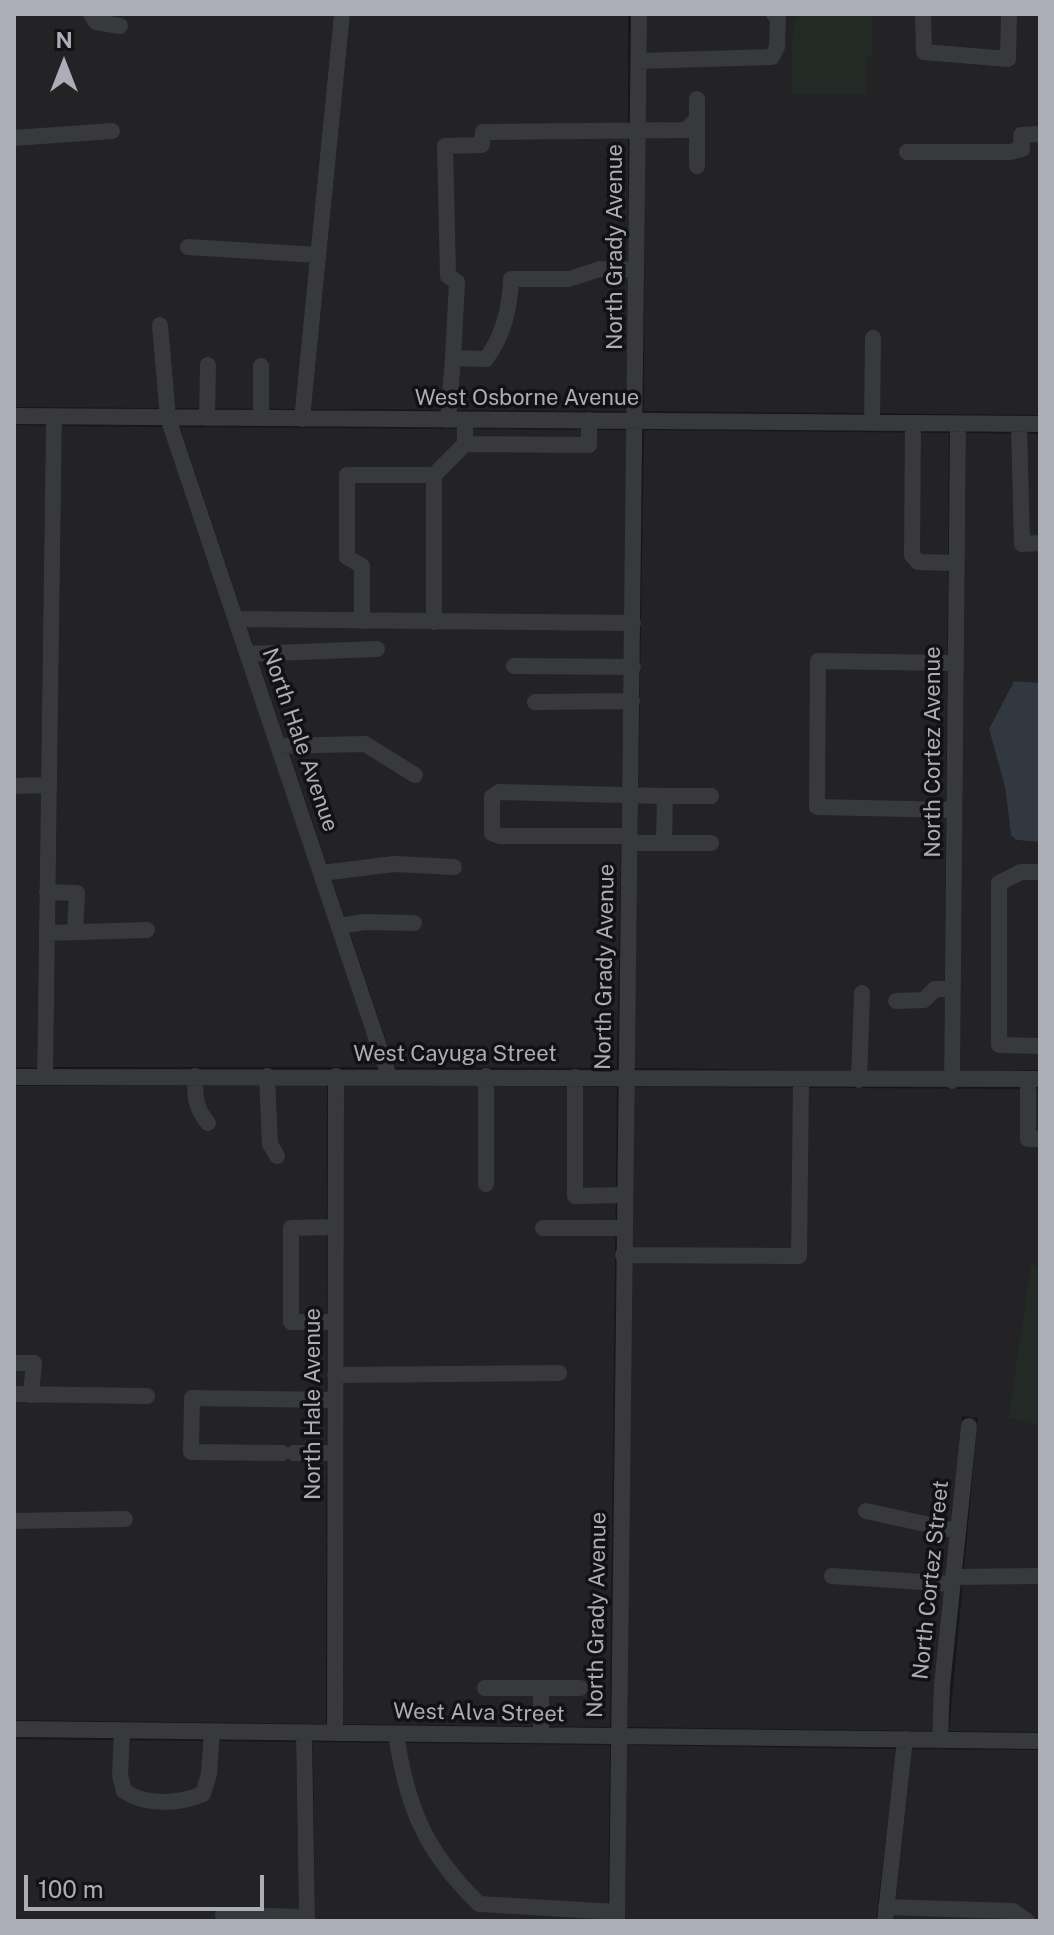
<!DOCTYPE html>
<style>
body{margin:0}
#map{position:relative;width:1054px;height:1935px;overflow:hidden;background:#171719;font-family:"Public Sans",sans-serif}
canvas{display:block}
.frame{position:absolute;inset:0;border:16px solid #abadb7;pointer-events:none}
.north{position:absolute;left:24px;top:24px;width:80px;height:80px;-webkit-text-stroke:6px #121214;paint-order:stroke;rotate:0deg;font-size:22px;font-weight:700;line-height:32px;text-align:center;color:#abadb7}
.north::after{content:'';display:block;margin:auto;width:28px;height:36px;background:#abadb7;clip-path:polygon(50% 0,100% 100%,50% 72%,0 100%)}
.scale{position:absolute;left:24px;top:1875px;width:240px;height:36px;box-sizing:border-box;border:4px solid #abadb7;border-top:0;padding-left:10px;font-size:24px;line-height:28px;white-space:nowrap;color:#abadb7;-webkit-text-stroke:6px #121214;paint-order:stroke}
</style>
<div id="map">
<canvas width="1054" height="1935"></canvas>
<div class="frame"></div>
<div class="north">N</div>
<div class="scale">100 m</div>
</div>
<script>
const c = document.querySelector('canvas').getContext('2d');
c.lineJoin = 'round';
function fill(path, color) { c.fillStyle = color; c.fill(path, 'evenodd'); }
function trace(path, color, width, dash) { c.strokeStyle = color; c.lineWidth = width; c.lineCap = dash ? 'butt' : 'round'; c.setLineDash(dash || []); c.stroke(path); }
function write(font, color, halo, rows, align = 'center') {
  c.font = font + ' "Public Sans",sans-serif'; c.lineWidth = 7; c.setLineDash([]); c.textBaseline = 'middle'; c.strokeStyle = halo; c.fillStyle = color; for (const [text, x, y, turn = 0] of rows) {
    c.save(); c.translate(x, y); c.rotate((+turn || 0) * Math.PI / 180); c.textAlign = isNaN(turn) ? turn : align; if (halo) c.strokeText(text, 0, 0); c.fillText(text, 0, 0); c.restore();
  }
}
fill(new Path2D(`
 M 14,14 L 334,14 L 295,409 L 14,407 Z
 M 350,14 L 628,14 L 628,411 L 311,409 Z
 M 645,14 L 1040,14 L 1040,415 L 644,411 Z
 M 14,425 L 46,426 L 37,1068 L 14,1067 Z
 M 62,426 L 163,427 L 378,1067 L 53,1067 Z
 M 180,427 L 628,430 L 617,1068 L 395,1067 Z
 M 644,430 L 949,433 L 944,1072 L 634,1068 Z
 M 966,433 L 1040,434 L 1040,683 L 1014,681 L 989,729 L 1005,787 L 1011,835 L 1016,840 L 1040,842 L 1040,1070 L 960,1072 Z
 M 327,1085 L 326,1724 L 14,1720 L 14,1086 Z
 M 344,1085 L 617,1087 L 610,1727 L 343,1724 Z
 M 634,1087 L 1040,1089 L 1040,1268 L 1031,1264 L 1008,1418 L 1040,1427 L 1040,1732 L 949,1731 L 978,1418 L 962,1416 L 932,1731 L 626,1727 Z
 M 14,1739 L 296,1742 L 299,1921 L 14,1921 Z
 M 313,1742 L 610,1745 L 608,1921 L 315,1921 Z
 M 626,1745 L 896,1749 L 876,1921 L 625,1921 Z
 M 912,1749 L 1040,1750 L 1040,1921 L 893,1921 Z`), '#232325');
fill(new Path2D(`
 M 797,14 L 872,14 L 872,56 L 866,56 L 866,94 L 791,94 L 793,22 L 797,22 Z
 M 1031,1263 L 1040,1268 L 1040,1427 L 1008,1418 Z`), '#232a25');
fill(new Path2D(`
 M 1014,681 L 1040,683 L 1040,842 L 1016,840 L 1011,835 L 1005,787 L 989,729 Z`), '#323840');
trace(new Path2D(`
 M 91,14 L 96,22 L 120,26
 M 923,14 L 924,52 L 1008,59 L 1009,14
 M 639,61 L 772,57 L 777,47 L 778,18 L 774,14
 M 14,138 L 112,131
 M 907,152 L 1010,152 L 1022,149 L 1021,135 L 1040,134
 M 697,166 L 697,119
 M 188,247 L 318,255
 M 160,325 L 168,418 L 389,1076
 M 453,358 L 457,282 L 448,276 L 445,146 L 482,145 L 483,132 L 686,130 L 697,119 L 697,99
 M 14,416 L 1040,424
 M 207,418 L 208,365
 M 261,418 L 261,366
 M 302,419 L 342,14
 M 448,420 L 453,358 L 486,359 C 504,335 510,308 511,279 L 569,279 L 600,269 L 636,270
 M 465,420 L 465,444 L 589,445 L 589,420
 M 872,423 L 873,338
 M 913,423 L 912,555 L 918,562 L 956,563
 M 1019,424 L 1022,544 L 1040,543
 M 434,475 L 465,444
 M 236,619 L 633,623
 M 362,621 L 362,566 L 347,557 L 347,475 L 434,475 L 434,622
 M 248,654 L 377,649
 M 514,666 L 633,667
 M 535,702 L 632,701
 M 279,746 L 365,744 L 415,775
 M 14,786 L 49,785
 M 665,796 L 711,796
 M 954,810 L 817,807 L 818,661 L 955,663
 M 630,836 L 500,836 L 492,833 L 492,797 L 499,792 L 665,796 L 664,843 L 630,843
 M 664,843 L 711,843
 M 1040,872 L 1021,872 L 999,883 L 999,1045 L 1040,1046
 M 322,873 L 394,864 L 454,867
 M 47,892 L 77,893 L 75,932
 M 339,926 L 365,922 L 414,923
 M 47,933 L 147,930
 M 896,1001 L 924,1000 L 935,989 L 953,989
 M 195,1076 C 195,1096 195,1108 208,1123
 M 267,1076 L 270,1144 L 277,1156
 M 486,1076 L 486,1184
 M 14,1077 L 1040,1079
 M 45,1077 L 54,417
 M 575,1077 L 575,1196 L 624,1195
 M 1028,1079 L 1028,1139 L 1040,1139
 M 859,1080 L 862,993
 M 952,1081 L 958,424
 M 335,1227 L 291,1228 L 291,1322 L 335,1322
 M 543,1228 L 624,1228
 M 623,1255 L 799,1256 L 801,1080
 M 14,1363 L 34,1363 L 31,1395
 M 335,1375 L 559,1373
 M 14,1394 L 147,1396
 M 282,1453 L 191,1452 L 192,1398 L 335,1400
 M 294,1453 L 335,1453
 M 866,1511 L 958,1531
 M 14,1521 L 125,1519
 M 832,1576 L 952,1584
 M 953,1577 L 1040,1576
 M 485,1688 L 580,1688
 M 541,1688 L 541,1735
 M 14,1729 L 1040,1741
 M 122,1731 L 120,1775 L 124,1791 C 146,1806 179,1804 203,1794 L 209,1774 L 212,1732
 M 304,1733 L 307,1921
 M 335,1733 L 336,1076
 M 396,1734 C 407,1808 425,1851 479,1904 L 617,1912
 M 940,1740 L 942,1686 L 969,1426
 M 886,1907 L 1013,1911 L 1027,1921
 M 223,1915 L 307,1917
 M 617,1921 L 639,14
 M 885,1921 L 905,1739`), '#38393d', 16);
write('22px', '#abadb7', '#121214', [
 ["North Grady Avenue",615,247,-90],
 ["West Osborne Avenue",527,398],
 ["North Hale Avenue",300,740,71],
 ["North Cortez Avenue",933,752,-90],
 ["North Grady Avenue",605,967,-89],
 ["West Cayuga Street",455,1054],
 ["North Hale Avenue",313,1404,-90],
 ["North Cortez Street",931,1580,-84],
 ["North Grady Avenue",597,1615,-89],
 ["West Alva Street",479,1713,1]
]);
</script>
